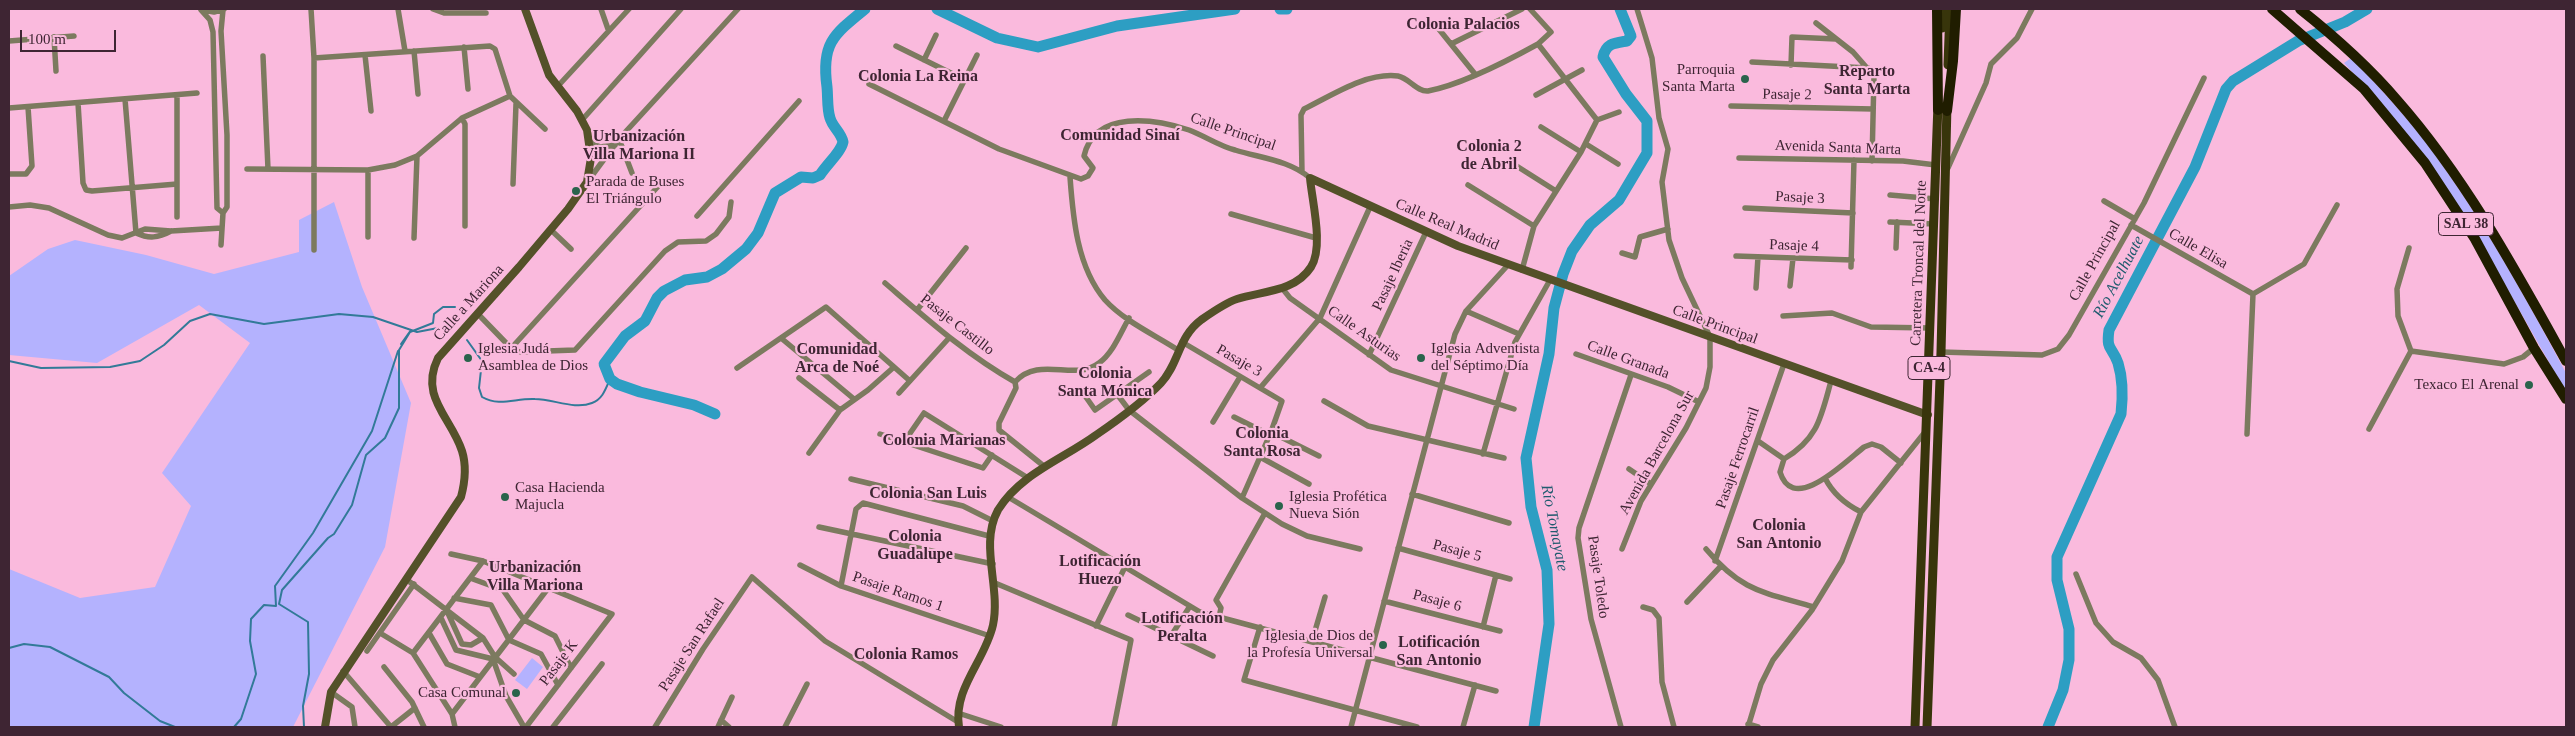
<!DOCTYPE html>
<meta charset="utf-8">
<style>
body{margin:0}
#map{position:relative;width:2575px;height:736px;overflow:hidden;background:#fabadd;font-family:"Times New Roman",serif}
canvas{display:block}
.frame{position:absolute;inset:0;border:10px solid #3e2533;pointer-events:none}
.scale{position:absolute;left:20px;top:30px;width:96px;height:22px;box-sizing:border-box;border:2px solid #3e2533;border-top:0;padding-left:6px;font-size:15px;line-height:18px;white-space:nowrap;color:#3e2533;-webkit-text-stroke:4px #fabadd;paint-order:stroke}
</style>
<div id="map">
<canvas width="2575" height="736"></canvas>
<div class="frame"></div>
<div class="scale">100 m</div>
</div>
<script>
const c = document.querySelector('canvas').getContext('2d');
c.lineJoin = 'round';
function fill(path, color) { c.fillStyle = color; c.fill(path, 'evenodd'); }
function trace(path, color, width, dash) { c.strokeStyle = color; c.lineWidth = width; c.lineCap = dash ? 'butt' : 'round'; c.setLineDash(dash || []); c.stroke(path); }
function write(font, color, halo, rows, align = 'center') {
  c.font = font + ' "Times New Roman",serif'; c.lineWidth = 4.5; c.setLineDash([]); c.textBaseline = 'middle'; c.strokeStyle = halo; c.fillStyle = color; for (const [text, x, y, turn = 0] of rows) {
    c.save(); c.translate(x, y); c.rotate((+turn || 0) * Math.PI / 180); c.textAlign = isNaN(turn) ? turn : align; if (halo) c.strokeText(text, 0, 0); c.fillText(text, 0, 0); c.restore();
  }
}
fill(new Path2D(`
 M 2351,58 C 2385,93 2418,129 2445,169 C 2490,233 2529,304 2566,373 L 2566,392 L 2480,241 L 2374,96 L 2344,63 Z
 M 334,202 L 362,287 L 411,403 L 385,547 L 293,727 L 9,727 L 9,569 L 80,598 L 155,587 L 191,506 L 162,473 L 250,343 L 199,305 L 97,363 L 9,355 L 9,276 L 48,249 L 75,240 L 146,255 L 214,274 L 299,252 L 299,220 Z
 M 532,658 L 543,667 L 527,689 L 515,680 Z`), '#b4b2fe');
trace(new Path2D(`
 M 467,340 L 482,361 L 479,388 L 482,397 C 500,407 515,398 535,399 C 553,399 575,410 592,403 C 603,399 606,388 610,379
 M 401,344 L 411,330
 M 9,361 L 41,368 L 110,367 L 140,361 L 164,345 L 190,321 L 210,314 L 264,324 L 339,314 L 373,317 L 417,332 L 438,328
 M 9,648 L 24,644 L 50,647 L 109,677 L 124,693 L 160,721 L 175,727
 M 234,727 L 241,719 L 256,674 L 250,641 L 251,619 L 264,605 L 276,606 L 275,586 L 313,533 L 372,431 L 398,351
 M 304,727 L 303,706 L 309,674 L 308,622 L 279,604 L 282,590 L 328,538 L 334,534 L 352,505 L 366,455 L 385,438 L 399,408 L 399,350 L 410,332 L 433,323 L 434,314 L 443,307 L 455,307`), '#327a98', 2);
trace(new Path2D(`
 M 937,9 L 997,38 L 1038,47 L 1117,26 L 1235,9
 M 1280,9 L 1287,9
 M 715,414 L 694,405 L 640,392 L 617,384 L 610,379 L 604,364 L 625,336 L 645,321 L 657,298 L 664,291 L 685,280 L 707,277 L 722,269 L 746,249 L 758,233 L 775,193 L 801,177 L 813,178 L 820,175 C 827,164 841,152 843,142 C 841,132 833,128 830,118 C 827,109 828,97 827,87 C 821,44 833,35 865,9
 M 1534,727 L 1549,624 L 1547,570 L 1531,507 L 1526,458 L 1549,354 L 1554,308 L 1563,274 L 1572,251 L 1590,225 L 1619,200 L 1647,153 L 1647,121 L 1626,94 L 1603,57 C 1606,43 1615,43 1627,41 L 1631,36 L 1620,9
 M 2048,727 L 2063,690 L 2069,660 L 2069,629 L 2057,580 L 2057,557 L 2121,414 C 2123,396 2123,379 2118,363 C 2112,346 2106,351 2109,330 L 2195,167 L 2226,89 L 2233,81 L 2298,41 L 2345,22 L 2367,9`), '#2d9ec3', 11);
trace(new Path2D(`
 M 311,9 L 314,58 L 314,250
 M 398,9 L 405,51
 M 433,9 L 444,13 L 486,13
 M 601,9 L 608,29
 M 201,10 L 210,20 L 213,32 L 217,208 L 223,213
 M 203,10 L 214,12 L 224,9
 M 1816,23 L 1853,52 L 1874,76 L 1872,161
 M 1438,28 L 1475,74
 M 54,37 L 56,71
 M 9,41 L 74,36
 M 1451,44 L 1522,9
 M 896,46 L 965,80
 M 464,47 L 468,89
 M 414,51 L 418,94
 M 365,55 L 371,111
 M 263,56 L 268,169
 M 314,58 L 490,46 L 495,49 L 510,96 L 545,129
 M 924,60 L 936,35
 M 1752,62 L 1868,68
 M 1791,65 L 1792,37 L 1836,39
 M 869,84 L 999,149 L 1081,179 L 1088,176 L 1093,168 L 1084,156 C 1095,109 1155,119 1189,130 C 1205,136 1219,146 1235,150 C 1260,158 1289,160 1310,178
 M 558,86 L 629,9
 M 1536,95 L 1582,70
 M 125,99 L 136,233
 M 78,103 L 83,183 L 86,190 L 92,191 L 177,184
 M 1731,106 L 1873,109
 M 9,108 L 197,93
 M 462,118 L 465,124 L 465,226
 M 582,120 L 681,9
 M 1597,120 L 1619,112
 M 944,121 L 977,55
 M 1541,127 L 1581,152
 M 619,139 L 632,173
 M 590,141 L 600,147 L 615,145
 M 1586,144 L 1618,164
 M 1739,158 L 1903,161 L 1936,165
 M 1515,165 L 1556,191
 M 1948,168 L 1986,83 L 1991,64 L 2017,38 L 2032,9
 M 247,169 L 368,170 L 395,165 L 417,156 L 462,118 L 510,96
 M 368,170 L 368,237
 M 1302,172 L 1301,115 L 1304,109 C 1331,96 1366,72 1398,76 C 1409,78 1417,92 1428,91 C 1460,85 1509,60 1538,44
 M 9,174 L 26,174 L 32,166 L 28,107
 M 1070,177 C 1073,218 1077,267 1105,300 C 1124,321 1155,335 1178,350
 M 588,181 L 619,139 L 738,9
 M 513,184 L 516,104
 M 1468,185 L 1534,226
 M 1890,195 L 1936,199
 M 2104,201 L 2135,219
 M 9,207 L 30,205 L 49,208 L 108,235 L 122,238 L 145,229 L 171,231 L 222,228
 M 1745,208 L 1853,213
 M 1231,214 L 1316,238
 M 697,216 L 799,101
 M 177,217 L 177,95
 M 1890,222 L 1934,224
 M 2131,225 L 2253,294
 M 551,230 L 571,249
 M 136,233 C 149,239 158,238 171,231
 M 414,238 L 417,156
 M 221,245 L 223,213 L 227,207 L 227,135 L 221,31 L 223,10
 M 1896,248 L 1897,222
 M 1622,253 L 1635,257 L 1640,237 L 1668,229
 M 1736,256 L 1852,260
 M 1851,267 L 1854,160
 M 1522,270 L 1534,226 L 1581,152 L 1597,120 L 1538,44 L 1551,32 L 1530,9
 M 885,283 C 927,319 967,355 1015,382 L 1016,388 L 999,423 L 999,430 L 1045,467
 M 1790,286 L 1793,258
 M 1282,288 L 1290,298 L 1391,370 L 1514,409
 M 1756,288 L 1758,257
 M 2253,294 L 2304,264 L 2337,205
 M 917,310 L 966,248
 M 1466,311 L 1519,334
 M 478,314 L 510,347 L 519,352 L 575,350 L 665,251 L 678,242 L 706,241 L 716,234 L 729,217 L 731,202
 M 1783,316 L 1832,313 L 1871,327 L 1931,328
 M 781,338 L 854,399
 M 1182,342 L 1282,401 L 1271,432 L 1242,498
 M 515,344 L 662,182
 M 2411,351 L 2504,364 L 2523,357 L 2534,348
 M 1941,352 L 2042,355 L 2058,349 L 2069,335 L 2144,203 L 2204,78
 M 1576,354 L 1668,387 L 1699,402
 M 1369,355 L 1426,232
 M 737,368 L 826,307 L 910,381
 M 799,378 L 840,410
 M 1015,382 C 1039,355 1075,382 1099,363 C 1113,353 1121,332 1129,318
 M 1260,388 L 1320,318 L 1370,207
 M 1081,390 L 1095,410 L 1149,372
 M 899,393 L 949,338
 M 1117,394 L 1129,410 L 1242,498 L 1282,524 L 1307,536 L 1360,549
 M 1324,401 L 1368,426 L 1504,458
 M 1234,417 L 1270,435
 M 1213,422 L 1240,377
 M 2369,429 L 2411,351 L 2398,316 L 2397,289 L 2409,248
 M 1271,432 L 1319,456
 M 880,434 L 983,468 L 992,455
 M 2247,434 L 2253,294
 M 1758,441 L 1784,459
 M 904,442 L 924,413 L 1028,478
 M 809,453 L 840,410 L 868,390 L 894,367
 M 1483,454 L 1515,342 L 1550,280
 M 1260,457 L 1309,484
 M 1784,459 L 1780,472 C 1793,515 1845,462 1864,447 L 1872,444 L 1881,447 L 1901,463
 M 1784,459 C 1818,439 1821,417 1831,381
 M 1629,469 L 1651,484
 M 1825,478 C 1833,494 1845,504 1861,512
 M 851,479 L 963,506 L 993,521
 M 1412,494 L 1509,523
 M 1008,497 L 1200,612 L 1496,691
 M 819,527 L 993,564
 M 1398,548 L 1510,579
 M 1622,549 L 1641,501 L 1686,428 L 1706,388 L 1710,367 L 1710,337 L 1682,278 L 1669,240 L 1662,182 L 1668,149 L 1659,118 L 1652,58 L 1637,9
 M 1706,549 C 1742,592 1763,592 1814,607
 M 451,554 L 483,561 L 612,614 L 526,727
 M 1715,561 L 1784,364
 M 800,565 L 841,586 L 990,636
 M 2076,574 L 2096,623 L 2113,642 L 2141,658 L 2158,680 L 2175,727
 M 470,578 L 503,590 L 524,620 L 555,636 L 571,668
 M 406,579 L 483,638 L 495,657 L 514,674
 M 995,583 L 1131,640 L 1114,727
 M 841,586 L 856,509 L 863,503 L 989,536
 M 454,598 L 491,605 L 509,640 L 541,654 L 558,685
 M 1384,601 L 1500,631
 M 1687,602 L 1721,566
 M 1643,607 L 1653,610 L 1659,618 L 1662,682 L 1674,727
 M 447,611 L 462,644 L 471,645 L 483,638
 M 1128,615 L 1213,656
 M 1219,617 L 1221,608 L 1216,600 L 1265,513
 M 441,618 L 456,650 L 493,659 L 506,696 L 524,727
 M 1096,626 L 1125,567
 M 1260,627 L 1244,680 L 1417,727
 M 1483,627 L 1496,575
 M 380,633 L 413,653 L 452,714 L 455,727
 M 429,633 L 447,664 L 480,677
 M 1171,636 L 1190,606
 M 1312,641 L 1325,597
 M 367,651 L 414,584
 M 413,653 L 483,561
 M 384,667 L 412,702 L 424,727
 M 343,671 L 391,727
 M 331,692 L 352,707 L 355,727
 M 958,713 L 1001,727
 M 452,714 L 549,587
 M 721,720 L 729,727
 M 1748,724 L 1758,727
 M 391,727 L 415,708
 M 553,727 L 602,664
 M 655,727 L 703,649 L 752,577 L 825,641 L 958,722
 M 718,727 L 732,697
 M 785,727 L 807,684
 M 1351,727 L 1455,334 L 1466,311 L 1508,265
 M 1463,727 L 1475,685
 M 1621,727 L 1591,619 L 1578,538 L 1579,528 L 1631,375
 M 1748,727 L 1761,684 L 1773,660 L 1812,610 L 1842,561 L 1861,512 L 1925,432`), '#7c7a5f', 5.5);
trace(new Path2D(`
 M 325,727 L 331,692 L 461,497 C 465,482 467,467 462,451 C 451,417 419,397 438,358 L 519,267 L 568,209 L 587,182 L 591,158 L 587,130 L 577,111 L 549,75 L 525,9
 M 959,727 C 953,688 985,661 993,625 C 1001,587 979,545 998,510 C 1020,474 1063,459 1096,435 C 1118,420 1143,402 1161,383 C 1179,364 1178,337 1201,320 C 1211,313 1225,303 1237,299 C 1262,291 1295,292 1311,267 C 1324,247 1312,201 1310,178 L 1458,246 L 1928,415`), '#545129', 8);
trace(new Path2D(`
 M 1942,28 L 1942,9
 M 1948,65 L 1950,9
 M 1915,727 L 1938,104
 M 1927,727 L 1941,352 L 1947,105`), '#38350b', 9);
trace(new Path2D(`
 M 1937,9 L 1938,110
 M 2272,9 L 2364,89 L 2425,163 L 2475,239 L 2534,348 L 2566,399
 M 2300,9 C 2334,36 2368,66 2397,100 C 2465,177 2516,271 2566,361
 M 1947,111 L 1953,61 L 1956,9`), '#201d00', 10);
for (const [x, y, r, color] of [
 [1745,79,5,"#2a634c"],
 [576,191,5,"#2a634c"],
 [468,358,5,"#2a634c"],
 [1421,358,5,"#2a634c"],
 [2529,385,5,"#2a634c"],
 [505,497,5,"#2a634c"],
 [1279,506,5,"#2a634c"],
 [1383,645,5,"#2a634c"],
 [516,693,5,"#2a634c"]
]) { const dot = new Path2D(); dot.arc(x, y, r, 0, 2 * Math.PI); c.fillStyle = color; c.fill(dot); trace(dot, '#fabadd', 2); }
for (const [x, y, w] of [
 [2466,224,55],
 [1929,368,42]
]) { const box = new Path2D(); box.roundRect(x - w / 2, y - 11.5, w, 23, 4); c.fillStyle = '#fabadd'; c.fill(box); trace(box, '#3e2533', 1); }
write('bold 14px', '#3e2533', null, [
 ["SAL 38",2466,224],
 ["CA-4",1929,368]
]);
write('15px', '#3e2533', '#fabadd', [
 ["Parroquia",1735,70,"right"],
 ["Santa Marta",1735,87,"right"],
 ["Parada de Buses",586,182],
 ["El Triángulo",586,199],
 ["Iglesia Judá",478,349],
 ["Asamblea de Dios",478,366],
 ["Iglesia Adventista",1431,349],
 ["del Séptimo Día",1431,366],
 ["Texaco El Arenal",2519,385,"right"],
 ["Casa Hacienda",515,488],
 ["Majucla",515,505],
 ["Iglesia Profética",1289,497],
 ["Nueva Sión",1289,514],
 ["Iglesia de Dios de",1373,636,"right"],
 ["la Profesía Universal",1373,653,"right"],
 ["Casa Comunal",506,693,"right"]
], 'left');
write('15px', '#3e2533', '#fabadd', [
 ["Pasaje 2",1787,95,1],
 ["Calle Principal",1233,132,19],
 ["Avenida Santa Marta",1838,148,2],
 ["Pasaje 3",1800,198,3],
 ["Calle Real Madrid",1447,225,23],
 ["Pasaje 4",1794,246,2],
 ["Calle Elisa",2198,249,30],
 ["Calle Principal",2095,261,-61],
 ["Carretera Troncal del Norte",1919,263,-88],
 ["Pasaje Iberia",1393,275,-65],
 ["Calle a Mariona",469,303,-48],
 ["Pasaje Castillo",957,325,38],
 ["Calle Principal",1715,325,20],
 ["Calle Asturias",1364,334,35],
 ["Calle Granada",1628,360,20],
 ["Pasaje 3",1239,361,30],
 ["Avenida Barcelona Sur",1657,453,-61],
 ["Pasaje Ferrocarril",1738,458,-71],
 ["Pasaje 5",1457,551,15],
 ["Pasaje Toledo",1598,577,82],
 ["Pasaje Ramos 1",898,592,19],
 ["Pasaje 6",1437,601,15],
 ["Pasaje San Rafael",692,645,-57],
 ["Pasaje K",559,663,-53]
]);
write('bold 16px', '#3e2533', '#fabadd', [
 ["Colonia Palacios",1463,25],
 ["Reparto",1867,72],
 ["Santa Marta",1867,90],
 ["Colonia La Reina",918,77],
 ["Comunidad Sinaí",1120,136],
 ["Urbanización",639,137],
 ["Villa Mariona II",639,155],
 ["Colonia 2",1489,147],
 ["de Abril",1489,165],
 ["Comunidad",837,350],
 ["Arca de Noé",837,368],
 ["Colonia",1105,374],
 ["Santa Mónica",1105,392],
 ["Colonia",1262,434],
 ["Santa Rosa",1262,452],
 ["Colonia Marianas",944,441],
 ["Colonia San Luis",928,494],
 ["Colonia",1779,526],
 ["San Antonio",1779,544],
 ["Colonia",915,537],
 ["Guadalupe",915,555],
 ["Lotificación",1100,562],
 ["Huezo",1100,580],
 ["Urbanización",535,568],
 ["Villa Mariona",535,586],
 ["Lotificación",1182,619],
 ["Peralta",1182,637],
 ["Lotificación",1439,643],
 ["San Antonio",1439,661],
 ["Colonia Ramos",906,655]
]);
write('italic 16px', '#215b6f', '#fabadd', [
 ["Río Acelhuate",2119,277,-62],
 ["Río Tomayate",1554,528,79]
]);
</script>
